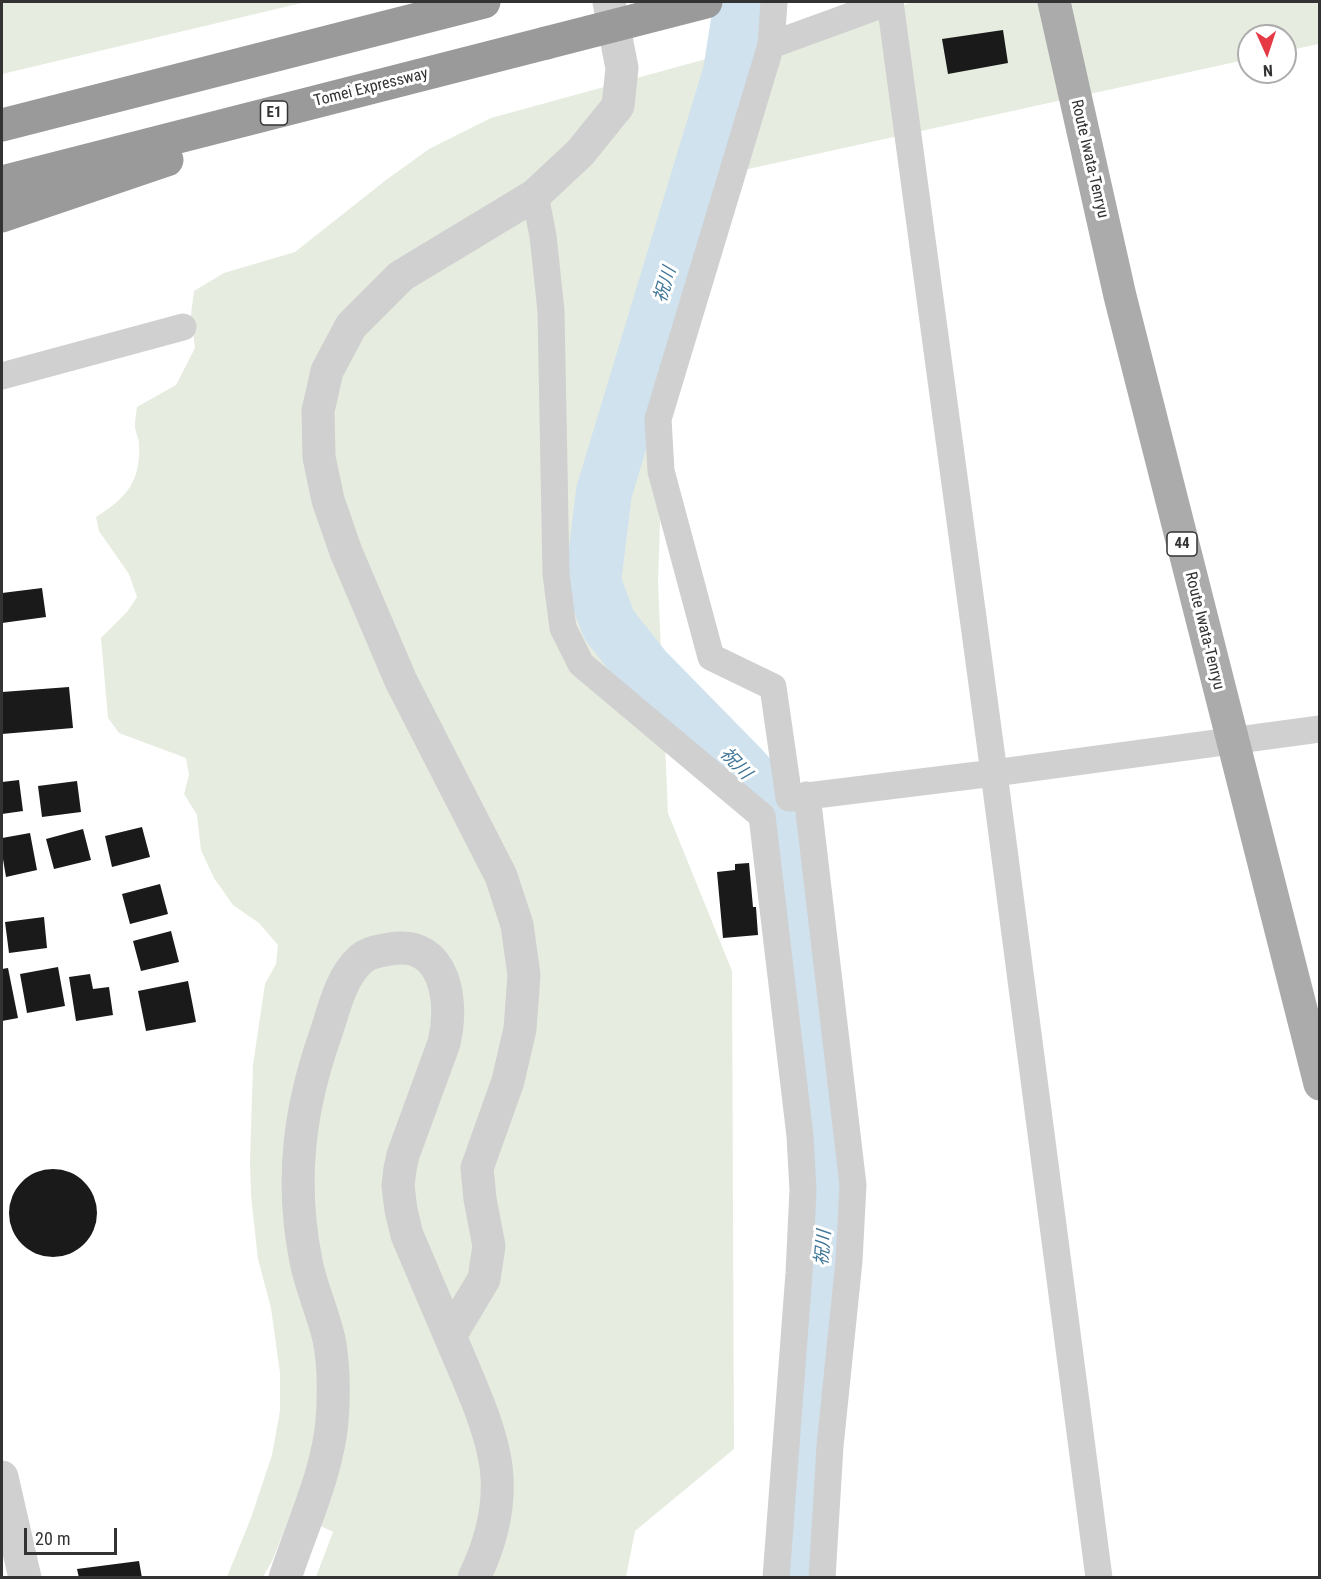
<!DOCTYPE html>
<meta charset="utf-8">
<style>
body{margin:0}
#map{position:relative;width:1321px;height:1579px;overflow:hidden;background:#fff;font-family:"Roboto Condensed",sans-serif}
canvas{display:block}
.frame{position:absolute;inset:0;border:3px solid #333;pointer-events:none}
.north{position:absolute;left:1237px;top:24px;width:60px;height:60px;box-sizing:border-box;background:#fff;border:2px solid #adadad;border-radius:50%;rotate:177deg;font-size:16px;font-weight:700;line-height:24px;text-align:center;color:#333}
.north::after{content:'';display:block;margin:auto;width:21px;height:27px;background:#e63946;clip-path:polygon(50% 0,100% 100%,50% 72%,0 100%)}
.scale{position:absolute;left:24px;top:1528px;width:93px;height:27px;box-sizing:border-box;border:3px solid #333;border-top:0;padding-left:8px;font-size:18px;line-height:21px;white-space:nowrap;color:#333;-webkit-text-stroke:4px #fff;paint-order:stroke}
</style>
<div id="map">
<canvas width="1321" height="1579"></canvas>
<div class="frame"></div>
<div class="north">N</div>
<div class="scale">20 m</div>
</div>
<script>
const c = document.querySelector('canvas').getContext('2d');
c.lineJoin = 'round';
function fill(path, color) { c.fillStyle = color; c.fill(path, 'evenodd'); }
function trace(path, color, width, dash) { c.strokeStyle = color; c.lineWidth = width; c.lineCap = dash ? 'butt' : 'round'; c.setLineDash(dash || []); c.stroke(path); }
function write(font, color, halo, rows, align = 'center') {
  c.font = font + ' "Roboto Condensed","Noto Sans JP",sans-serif'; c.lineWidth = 6; c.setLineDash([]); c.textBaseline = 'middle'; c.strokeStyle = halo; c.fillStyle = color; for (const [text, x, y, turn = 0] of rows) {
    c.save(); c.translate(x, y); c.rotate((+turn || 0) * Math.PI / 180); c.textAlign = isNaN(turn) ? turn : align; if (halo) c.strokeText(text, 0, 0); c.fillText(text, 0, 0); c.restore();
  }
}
fill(new Path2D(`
 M 2,2 L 306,2 L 2,74 Z
 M 914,2 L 1319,2 L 1319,44 L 1285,51 L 1285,36 L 1249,36 L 1249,59 L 698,180 L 668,277 L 658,582 L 668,813 L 732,971 L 734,1449 L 635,1531 L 626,1577 L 316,1577 L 333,1532 L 292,1512 L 272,1561 L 263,1577 L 227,1577 L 251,1518 L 272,1455 L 280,1411 L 280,1373 L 271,1308 L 258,1259 L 251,1196 L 250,1161 L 253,1065 L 265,984 L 276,964 L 278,945 L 259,923 L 233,905 L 214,878 L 201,850 L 197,815 L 184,794 L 189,775 L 186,758 L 119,733 L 108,718 L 101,638 L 127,612 L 137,597 L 129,574 L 99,531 L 96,517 C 126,498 141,482 139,444 C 139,438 135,432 135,426 C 135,420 136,413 137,407 L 176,385 L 195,348 L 191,314 L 194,291 L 224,273 L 295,252 L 386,180 L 429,149 L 491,118 Z`), '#e6ecdf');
trace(new Path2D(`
 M 742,2 L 731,72 L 604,492 L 593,582 L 609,625 L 644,669 L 740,767 L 774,805 L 788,866 L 828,1198 L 818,1349 L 797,1578`), '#cfe2ee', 56);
fill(new Path2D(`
 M 1003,30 L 1008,63 L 948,74 L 942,39 Z
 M 42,588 L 46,617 L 2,623 L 2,593 Z
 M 69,687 L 73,728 L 2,734 L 2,692 Z
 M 19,780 L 23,811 L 2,814 L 2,782 Z
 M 77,781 L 81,812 L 42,817 L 38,786 Z
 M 142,827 L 150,857 L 112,867 L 105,836 Z
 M 83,829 L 91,860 L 54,869 L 46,839 Z
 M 30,833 L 37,870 L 6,877 L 2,853 L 2,838 Z
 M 749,863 L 753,907 L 756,907 L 758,935 L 723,938 L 717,872 L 735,870 L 735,864 Z
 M 160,884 L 168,914 L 130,924 L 122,894 Z
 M 44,917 L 47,948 L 9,953 L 5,922 Z
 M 171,931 L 179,962 L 141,971 L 133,941 Z
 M 58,967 L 65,1006 L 27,1013 L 20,974 Z
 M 8,968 L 18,1018 L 2,1021 L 2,969 Z
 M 90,974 L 93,989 L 109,987 L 113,1015 L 76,1021 L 69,977 Z
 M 188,981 L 196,1022 L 146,1031 L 138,991 Z
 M9 1213a44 44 0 1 1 88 0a44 44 0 1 1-88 0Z
 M 139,1561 L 142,1578 L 79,1578 L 77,1569 Z`), '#1a1a1a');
trace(new Path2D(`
 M 774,2 L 771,45 L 658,419 L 661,471 L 711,657 L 773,687 L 789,798
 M 890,2 L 994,773 L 1099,1578
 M 771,45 L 889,2
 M 535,195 L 543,236 L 551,311 L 556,574 L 563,628 L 581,664 L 762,816 L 800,1136 L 803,1190 L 799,1273 L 776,1578
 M 2,376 L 183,327
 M 807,795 L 853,1185 L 849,1261 L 830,1446 L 822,1578
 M 791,798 L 994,773 L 1320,729`), '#d0d0d0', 27);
trace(new Path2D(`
 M 450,1336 L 484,1279 L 489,1246 L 480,1199 L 477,1168 L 508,1081 L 520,1029 L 524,975 L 517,925 L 501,876 L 401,681 L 346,552 L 328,500 L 319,457 L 318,411 L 327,371 L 351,326 L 401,276 L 535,195 L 580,153 L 618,106 L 622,68 L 609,2
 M 2,1477 L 25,1578
 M 285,1578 C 301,1529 328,1472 332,1421 C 334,1395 334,1365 329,1339 C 323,1313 311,1287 306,1261 C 290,1181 299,1109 326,1033 C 334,1009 341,977 360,960 C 368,952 379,951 390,949 C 446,939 454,1003 444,1043 L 403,1155 L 400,1169 L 398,1186 L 401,1210 L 407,1235 C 425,1277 443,1319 461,1362 C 475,1395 491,1431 496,1466 C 501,1505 491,1543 474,1578`), '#d0d0d0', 33);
trace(new Path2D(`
 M 1054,2 L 1120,296 L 1320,1084`), '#ababab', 33);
trace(new Path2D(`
 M 2,125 L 484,2
 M 2,182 L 546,43
 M 2,216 L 167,160`), '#9a9a9a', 33);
trace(new Path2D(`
 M 546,43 L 706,2`), '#9a9a9a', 33);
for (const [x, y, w] of [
 [274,113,27],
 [1182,544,30]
]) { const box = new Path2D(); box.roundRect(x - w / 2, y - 12, w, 24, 4.5); c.fillStyle = '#fff'; c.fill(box); trace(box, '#333', 1.5); }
write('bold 15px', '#333', null, [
 ["E1",274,113],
 ["44",1182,544]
]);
write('16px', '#333', '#fff', [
 ["Tomei Expressway",371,88,-14],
 ["Route Iwata-Tenryu",1089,159,77],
 ["Route Iwata-Tenryu",1204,631,76]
]);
write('italic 18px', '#3f7597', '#fff', [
 ["祝川",666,285,-73],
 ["祝川",735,764,46],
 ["祝川",824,1248,-85]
]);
</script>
